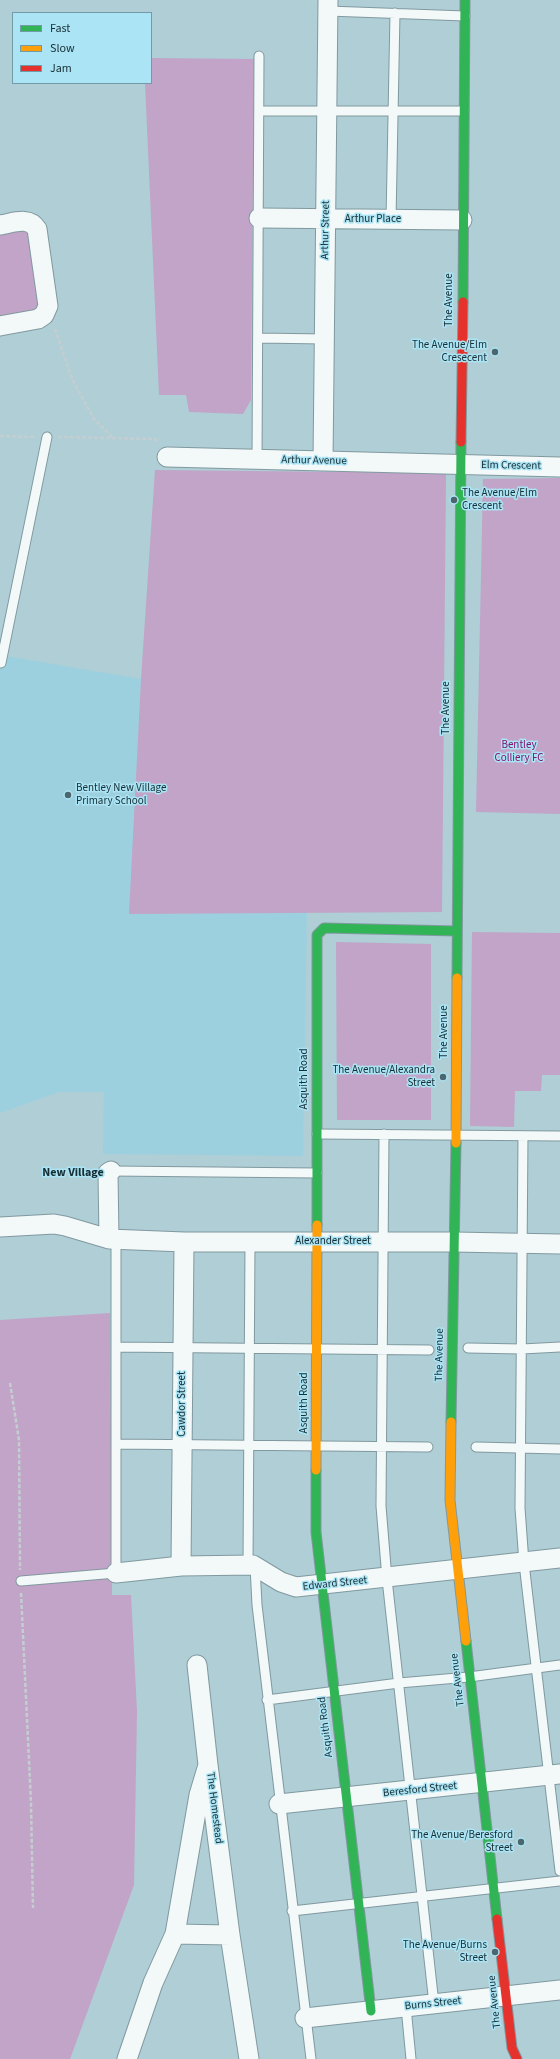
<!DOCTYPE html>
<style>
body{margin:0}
#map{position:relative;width:560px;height:2059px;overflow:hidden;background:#afced6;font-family:"Source Sans 3",sans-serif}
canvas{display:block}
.legend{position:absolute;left:12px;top:12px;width:140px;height:72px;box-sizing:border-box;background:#abe4f4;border:1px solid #709ba7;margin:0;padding:5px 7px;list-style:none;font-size:12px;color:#172e34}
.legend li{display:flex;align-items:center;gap:8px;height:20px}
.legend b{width:20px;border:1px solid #709ba7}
</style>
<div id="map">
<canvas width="560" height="2059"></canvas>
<ul class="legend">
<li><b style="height:5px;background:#30b455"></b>Fast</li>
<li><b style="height:5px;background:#ff9f0a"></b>Slow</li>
<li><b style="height:5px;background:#e5322d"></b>Jam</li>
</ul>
</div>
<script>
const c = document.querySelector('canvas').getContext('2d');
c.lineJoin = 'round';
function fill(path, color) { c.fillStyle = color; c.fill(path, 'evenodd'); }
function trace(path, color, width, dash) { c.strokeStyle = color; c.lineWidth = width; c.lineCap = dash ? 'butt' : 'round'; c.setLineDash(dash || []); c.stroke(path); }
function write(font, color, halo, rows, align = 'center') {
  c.font = font + ' "Source Sans 3",sans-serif'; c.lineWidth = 3; c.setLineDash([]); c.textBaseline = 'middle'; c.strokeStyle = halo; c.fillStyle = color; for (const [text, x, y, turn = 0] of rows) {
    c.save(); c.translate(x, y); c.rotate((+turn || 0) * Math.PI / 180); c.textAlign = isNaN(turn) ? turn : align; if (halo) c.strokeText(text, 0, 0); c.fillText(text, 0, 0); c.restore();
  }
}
fill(new Path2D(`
 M 0,655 L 141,679 L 130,914 L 307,912 L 303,1156 L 103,1154 L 104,1092 L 59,1092 L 0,1113 Z`), '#9dd0de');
fill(new Path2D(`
 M 151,58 L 254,59 L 251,400 L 243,414 L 189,412 L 186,395 L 159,395 L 145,83 L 151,83 Z
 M 0,230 L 25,231 L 28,234 L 36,293 L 40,297 L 36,312 L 0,320 Z
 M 155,470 L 446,473 L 442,912 L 129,914 L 141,679 Z
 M 560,478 L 560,814 L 476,812 L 483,479 Z
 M 472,932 L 560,933 L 560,1075 L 542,1075 L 541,1091 L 515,1091 L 514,1127 L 470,1126 Z
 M 336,942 L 431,944 L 431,1120 L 337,1120 Z
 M 110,1313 L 112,1595 L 131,1595 L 137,1711 L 134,1885 L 70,2059 L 0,2059 L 0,1320 Z`), '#c1a4c7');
const lane = new Path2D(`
 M 328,11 L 465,16
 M 259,111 L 464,111
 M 391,220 L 395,13
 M 258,338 L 325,339
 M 257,461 L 259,56
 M 1,663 L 47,437
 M 317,1134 L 560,1136
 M 384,1134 L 381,1506 L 387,1579 L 434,2004
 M 523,1136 L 520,1508 L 524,1563 L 560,1871
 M 111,1171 L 317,1173
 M 116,1347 L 429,1350
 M 468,1348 L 522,1349 L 560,1347
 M 116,1444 L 428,1447
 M 476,1447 L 560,1449
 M 248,1565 L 250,1242
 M 255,1566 L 257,1605 L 311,2059
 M 21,1581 L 116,1573 L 116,1239
 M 267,1700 L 399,1683 L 469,1677 L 560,1665
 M 292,1911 L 560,1881
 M 406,2007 L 411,2059`);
const street = new Path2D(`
 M 259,218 L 462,220
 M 0,225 C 13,223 29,216 37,229 L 48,306 L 44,315 L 38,319 L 0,326
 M 167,457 L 560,467
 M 323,461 L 328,0
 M 0,1227 L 54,1224 L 65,1226 L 109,1239 L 184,1242 L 454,1242 L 560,1244
 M 109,1239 L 108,1173 L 111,1171
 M 181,1566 L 184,1242
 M 116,1573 L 181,1566 L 253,1565 L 281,1582 L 296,1587 L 560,1558
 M 197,1665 L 208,1765
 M 279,1804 L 560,1774
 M 175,1934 L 230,1935
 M 305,2018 L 560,1990
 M 127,2059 L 153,1983 L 175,1934 L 199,1795 L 208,1765 L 230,1935 L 249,2059`);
const fast = new Path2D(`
 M 463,302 L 465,0
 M 457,978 L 461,442
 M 317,1225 L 317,935 L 324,928 L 457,931
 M 451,1422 L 456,1143
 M 316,1470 L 316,1532 L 371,2011
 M 466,1641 L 497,1919`);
const slow = new Path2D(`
 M 456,1143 L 457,978
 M 451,1422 L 450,1500 L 466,1641
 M 316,1470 L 317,1225`);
const jam = new Path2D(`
 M 461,442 L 463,302
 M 497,1919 L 512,2048 L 517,2059`);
trace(lane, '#80999f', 11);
trace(street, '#80999f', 21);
trace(fast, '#80999f', 11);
trace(slow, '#80999f', 11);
trace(jam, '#80999f', 11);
trace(new Path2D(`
 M 55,329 L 72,379 L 94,419 L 113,438
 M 0,436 L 35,437
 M 58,437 L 155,439 L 158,442
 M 10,1383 L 19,1440 L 20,1570
 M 21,1593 L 31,1803 L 33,1908`), '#c4ced1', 2.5, [4, 2]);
trace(lane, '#f3f8f9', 9);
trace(street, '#f3f8f9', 19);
trace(fast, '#30b455', 9);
trace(slow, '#ff9f0a', 9);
trace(jam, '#e5322d', 9);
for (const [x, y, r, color] of [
 [495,352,4,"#4c666d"],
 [454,500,4,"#4c666d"],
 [68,795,4,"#4c666d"],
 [443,1077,4,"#4c666d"],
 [521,1842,4,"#4c666d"],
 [495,1952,4,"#4c666d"]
]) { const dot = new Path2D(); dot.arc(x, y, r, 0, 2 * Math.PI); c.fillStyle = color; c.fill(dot); trace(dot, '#abe4f4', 1.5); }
write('11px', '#172e34', '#abe4f4', [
 ["Arthur Place",373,220],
 ["Arthur Street",326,230,-89],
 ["The Avenue",450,300,-90],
 ["Arthur Avenue",314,461,1],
 ["Elm Crescent",511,466,1],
 ["The Avenue",447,708,-90],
 ["The Avenue",445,1032,-90],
 ["Asquith Road",305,1079,-90],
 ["Alexander Street",333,1242],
 ["The Avenue",440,1355,-89],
 ["Asquith Road",305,1403,-90],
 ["Cawdor Street",183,1404,-90],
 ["Edward Street",335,1584,-6],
 ["The Avenue",458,1680,-97],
 ["Asquith Road",326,1727,-97],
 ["Beresford Street",420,1790,-6],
 ["The Homestead",214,1808,83],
 ["The Avenue",495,2002,-96],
 ["Burns Street",433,2004,-6]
]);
write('11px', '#172e34', '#abe4f4', [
 ["The Avenue/Elm",487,346],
 ["Cresecent",487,359],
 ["The Avenue/Elm",462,494,"left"],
 ["Crescent",462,507,"left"],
 ["Bentley New Village",76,789,"left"],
 ["Primary School",76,802,"left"],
 ["The Avenue/Alexandra",435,1071],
 ["Street",435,1084],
 ["The Avenue/Beresford",513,1836],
 ["Street",513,1849],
 ["The Avenue/Burns",487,1946],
 ["Street",487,1959]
], 'right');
write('11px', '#82146e', '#abe4f4', [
 ["Bentley",519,746],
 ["Colliery FC",519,759]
]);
write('bold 12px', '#172e34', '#abe4f4', [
 ["New Village",73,1173]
]);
</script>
